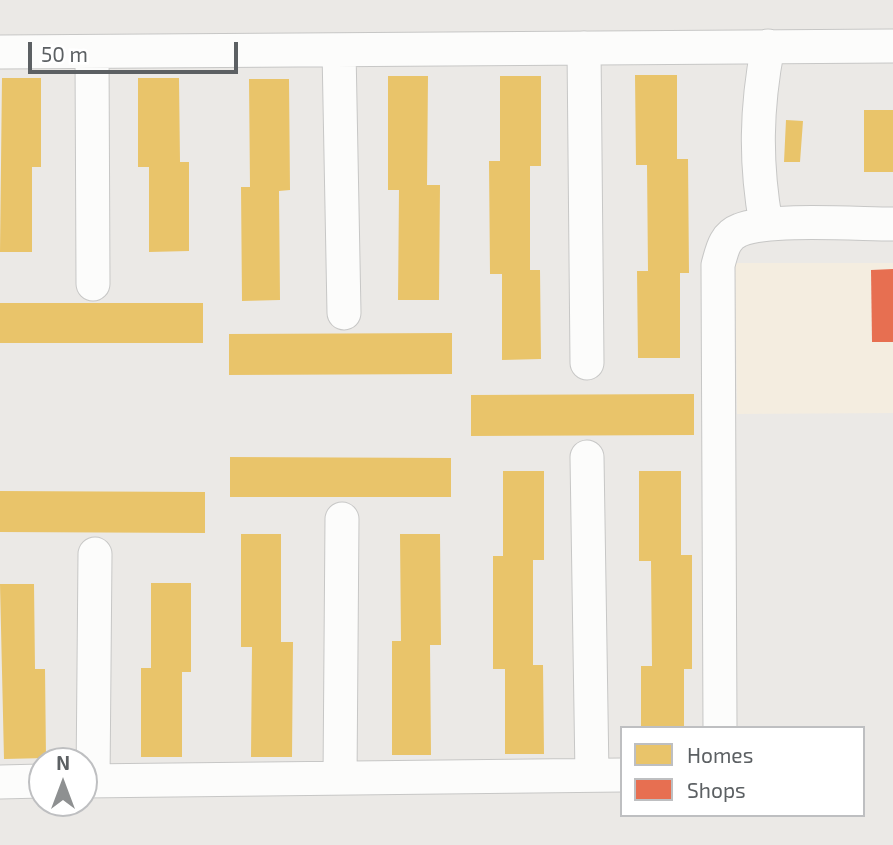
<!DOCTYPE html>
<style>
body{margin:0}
#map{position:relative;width:893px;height:845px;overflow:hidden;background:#ebe9e6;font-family:"Exo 2",sans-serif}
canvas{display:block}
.legend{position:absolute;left:620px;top:726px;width:245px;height:91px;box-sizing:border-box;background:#fff;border:2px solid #bebfc1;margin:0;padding:9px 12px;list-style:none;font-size:21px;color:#5c6063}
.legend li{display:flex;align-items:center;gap:14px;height:35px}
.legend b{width:35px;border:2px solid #bebfc1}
.north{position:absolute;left:28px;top:747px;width:70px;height:70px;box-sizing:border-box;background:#fff;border:2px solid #bebfc1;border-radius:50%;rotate:0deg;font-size:19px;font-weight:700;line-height:28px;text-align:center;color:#5c6063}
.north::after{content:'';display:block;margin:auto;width:24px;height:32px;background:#8e9091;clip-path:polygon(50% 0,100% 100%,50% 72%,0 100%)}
.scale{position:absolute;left:28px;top:42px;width:210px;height:32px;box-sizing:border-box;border:4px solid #5c6063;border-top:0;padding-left:9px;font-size:21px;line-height:24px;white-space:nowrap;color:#5c6063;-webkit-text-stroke:5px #fff;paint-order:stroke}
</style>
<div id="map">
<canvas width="893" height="845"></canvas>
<ul class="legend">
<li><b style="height:19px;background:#e9c46a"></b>Homes</li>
<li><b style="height:19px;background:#e76f51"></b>Shops</li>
</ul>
<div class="north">N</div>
<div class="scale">50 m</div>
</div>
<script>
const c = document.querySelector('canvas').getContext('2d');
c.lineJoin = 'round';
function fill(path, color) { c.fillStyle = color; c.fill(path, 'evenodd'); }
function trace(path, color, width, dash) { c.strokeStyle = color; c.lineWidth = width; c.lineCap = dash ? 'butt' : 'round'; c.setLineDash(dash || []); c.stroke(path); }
fill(new Path2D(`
 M 735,263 L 893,263 L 893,413 L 737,414 Z`), '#f4ede0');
fill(new Path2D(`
 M 635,75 L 677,75 L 677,159 L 688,159 L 689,273 L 680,273 L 680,358 L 638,358 L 637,271 L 648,271 L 647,165 L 636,165 Z
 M 388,76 L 428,76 L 427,185 L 440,185 L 439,300 L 398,300 L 399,190 L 388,190 Z
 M 500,76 L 541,76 L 541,166 L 530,166 L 530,270 L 540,270 L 541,359 L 502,360 L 502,274 L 490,274 L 489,161 L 500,161 Z
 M 2,78 L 41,78 L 41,167 L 32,167 L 32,252 L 0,252 Z
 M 138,78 L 179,78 L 180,162 L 189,162 L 189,251 L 149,252 L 149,167 L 138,167 Z
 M 249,79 L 289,79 L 290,190 L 279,191 L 280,300 L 242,301 L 241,187 L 250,187 Z
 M 864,110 L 893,110 L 893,172 L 864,172 Z
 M 786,120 L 803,121 L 800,162 L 784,162 Z
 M 0,303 L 203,303 L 203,343 L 0,343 Z
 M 452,333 L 452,374 L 229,375 L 229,334 Z
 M 694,394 L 694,435 L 471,436 L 471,395 Z
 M 230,457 L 451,458 L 451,497 L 230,497 Z
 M 503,471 L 544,471 L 544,560 L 533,560 L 533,665 L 543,665 L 544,754 L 505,754 L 505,669 L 493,669 L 493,556 L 503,556 Z
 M 639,471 L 681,471 L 681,555 L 692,555 L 692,669 L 684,669 L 684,728 L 641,728 L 641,666 L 652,666 L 651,561 L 639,561 Z
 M 0,491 L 205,492 L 205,533 L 0,532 Z
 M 241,534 L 281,534 L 281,642 L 293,642 L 292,757 L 251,757 L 252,647 L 241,647 Z
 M 400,534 L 440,534 L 441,645 L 430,645 L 431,755 L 392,755 L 392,641 L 401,641 Z
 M 151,583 L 191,583 L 191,672 L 182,672 L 182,757 L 141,757 L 141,668 L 151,668 Z
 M 0,584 L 34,584 L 35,669 L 45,669 L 46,758 L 4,759 Z`), '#e9c46a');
fill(new Path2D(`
 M 893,269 L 893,342 L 872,342 L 871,270 Z`), '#e76f51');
const minor = new Path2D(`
 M 584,48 L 587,363
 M 339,50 L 344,313
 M 0,52 L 893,46
 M 92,52 L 93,284
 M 766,224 C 755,162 756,108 768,46
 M 587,457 L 592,775
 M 720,728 L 718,265 C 722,251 724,236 740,230 C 768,218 858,224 893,224
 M 340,778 L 342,519
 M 84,781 L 622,775
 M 93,781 L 95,554
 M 0,782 L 42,781`);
trace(minor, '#c7c7c6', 35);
trace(minor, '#fcfcfb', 33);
</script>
